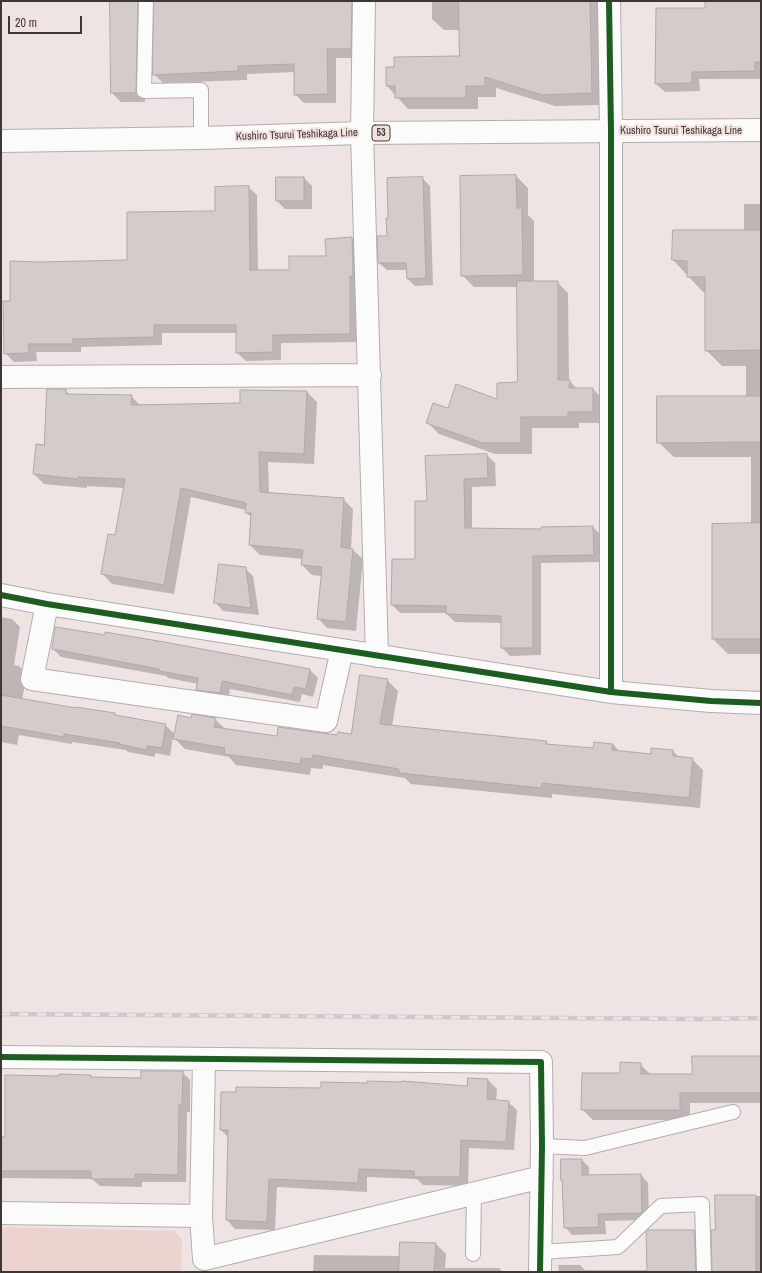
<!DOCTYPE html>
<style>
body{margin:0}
#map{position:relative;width:762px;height:1273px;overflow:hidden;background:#eee4e3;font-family:"Archivo Narrow",sans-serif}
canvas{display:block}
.frame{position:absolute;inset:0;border:2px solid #3e3736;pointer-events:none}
.scale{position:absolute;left:8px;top:16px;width:74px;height:18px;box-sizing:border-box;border:2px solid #3e3736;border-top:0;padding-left:5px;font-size:12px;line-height:14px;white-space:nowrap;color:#3e3736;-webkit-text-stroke:3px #f3e1de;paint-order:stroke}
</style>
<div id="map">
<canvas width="762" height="1273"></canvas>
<div class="frame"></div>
<div class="scale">20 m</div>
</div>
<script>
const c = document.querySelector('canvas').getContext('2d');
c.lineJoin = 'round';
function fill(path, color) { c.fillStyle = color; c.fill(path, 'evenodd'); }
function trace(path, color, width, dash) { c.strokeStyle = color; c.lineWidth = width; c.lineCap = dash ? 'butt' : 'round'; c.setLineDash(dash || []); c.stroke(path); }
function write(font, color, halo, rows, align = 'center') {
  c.font = font + ' "Archivo Narrow",sans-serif'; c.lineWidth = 4; c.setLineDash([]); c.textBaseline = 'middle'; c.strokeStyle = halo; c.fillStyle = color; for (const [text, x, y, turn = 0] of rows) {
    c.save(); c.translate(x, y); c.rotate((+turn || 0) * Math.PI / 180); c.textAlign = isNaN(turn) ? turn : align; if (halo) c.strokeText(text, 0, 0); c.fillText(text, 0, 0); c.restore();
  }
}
fill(new Path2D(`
 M 1,1227 L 175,1231 L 182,1240 L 181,1271 L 176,1272 L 1,1272 Z`), '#ecd3cf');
fill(new Path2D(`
 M 111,1 L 155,1 L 148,5 L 146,10 L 145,102 L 121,102 L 112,93 Z
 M 156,1 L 360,1 L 359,58 L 336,58 L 336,103 L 304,103 L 295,94 L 295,72 L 247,74 L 247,80 L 163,83 L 154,74 Z
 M 432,1 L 601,1 L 603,105 L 555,106 L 496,88 L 496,97 L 478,97 L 478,109 L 408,109 L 387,86 L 387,68 L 395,68 L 460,57 L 460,30 L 444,30 L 432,19 Z
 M 706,1 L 761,1 L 761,79 L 699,79 L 700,91 L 665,92 L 656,84 L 706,9 Z
 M 516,176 L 528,188 L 528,215 L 534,221 L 534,282 L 557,282 L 568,293 L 569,380 L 577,389 L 593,389 L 604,400 L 604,423 L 579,423 L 579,428 L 532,428 L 532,454 L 495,454 L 439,434 L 427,422 L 448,409 L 498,401 L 518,383 L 518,287 L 474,287 L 462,275 Z
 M 304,178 L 312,186 L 312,209 L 285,209 L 277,201 Z
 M 422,178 L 430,186 L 433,285 L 415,286 L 408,279 L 407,270 L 387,270 L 379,263 L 388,237 Z
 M 248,187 L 257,195 L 258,271 L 290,270 L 327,257 L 326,240 L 352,238 L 360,247 L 358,342 L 281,343 L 281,360 L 246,361 L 237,353 L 237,333 L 162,333 L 162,345 L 81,347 L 81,352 L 36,352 L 37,361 L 14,362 L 5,353 L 11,302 L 40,263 L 128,261 L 216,212 Z
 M 744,204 L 761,204 L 761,654 L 728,654 L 713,639 L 751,524 L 751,457 L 674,457 L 658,442 L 746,397 L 746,366 L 722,366 L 706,350 L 706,292 L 703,292 L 673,260 L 744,231 Z
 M 65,390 L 70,395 L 131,396 L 141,406 L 241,404 L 307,392 L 317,402 L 314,464 L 268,462 L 269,494 L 343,499 L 353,509 L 351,549 L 353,550 L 363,559 L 356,631 L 327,628 L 318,618 L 322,576 L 312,575 L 302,565 L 303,559 L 260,555 L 250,545 L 251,517 L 246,512 L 246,510 L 191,497 L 174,594 L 112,584 L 103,574 L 116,536 L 124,488 L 87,486 L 87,488 L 44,484 L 34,474 Z
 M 487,455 L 495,463 L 496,486 L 472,487 L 472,529 L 542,530 L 593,527 L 601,535 L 601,562 L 541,563 L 541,655 L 510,656 L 502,648 L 502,623 L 455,622 L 446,613 L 400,613 L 392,605 L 393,560 L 416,560 L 428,502 Z
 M 245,568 L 253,576 L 259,615 L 223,611 L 215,602 Z
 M 1,617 L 12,619 L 20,627 L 14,665 L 19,666 L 27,674 L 22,700 L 114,714 L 116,716 L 165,725 L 175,734 L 192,719 L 215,719 L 226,730 L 277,737 L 338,737 L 352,735 L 387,680 L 398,691 L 392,726 L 546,742 L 549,745 L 594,749 L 613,744 L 620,752 L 652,755 L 652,749 L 673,751 L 680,758 L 692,759 L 703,770 L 700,808 L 552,794 L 552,798 L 411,784 L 405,778 L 323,765 L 323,769 L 311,768 L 310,775 L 236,765 L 229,757 L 185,749 L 173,737 L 170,756 L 155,753 L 155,757 L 128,752 L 126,750 L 72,742 L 72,744 L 19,735 L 17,745 L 1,742 Z
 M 106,636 L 164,642 L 310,670 L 318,678 L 313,697 L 302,694 L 300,702 L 230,689 L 228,701 L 205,697 L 197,689 L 198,684 L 168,678 L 166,676 L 61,657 L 53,649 Z
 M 761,1057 L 761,1103 L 690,1103 L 690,1120 L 593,1120 L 582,1109 L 621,1074 L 640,1064 L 651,1075 L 693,1075 Z
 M 182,1072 L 190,1080 L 190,1112 L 187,1112 L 186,1182 L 142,1182 L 142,1187 L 100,1186 L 92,1179 L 1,1178 L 1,1138 L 6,1138 L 60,1077 L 60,1075 L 91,1076 L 94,1078 L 142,1079 Z
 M 488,1080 L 497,1089 L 496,1101 L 508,1102 L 517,1110 L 514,1150 L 469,1148 L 468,1186 L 423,1185 L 417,1179 L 367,1177 L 367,1192 L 277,1187 L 275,1230 L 235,1229 L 227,1220 L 229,1138 L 221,1130 L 468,1087 Z
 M 582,1160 L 589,1167 L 589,1176 L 641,1175 L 648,1183 L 649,1220 L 605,1221 L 606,1234 L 572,1235 L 565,1227 Z
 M 716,1196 L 761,1196 L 761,1272 L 713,1272 L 716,1232 Z
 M 694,1231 L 704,1241 L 705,1272 L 559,1272 L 558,1265 L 580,1265 L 585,1270 L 648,1270 Z
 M 436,1244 L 446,1254 L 445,1268 L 499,1268 L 503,1272 L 313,1272 L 314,1255 L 401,1256 Z`), '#0003');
const building = new Path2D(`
 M 110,1 L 138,1 L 136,93 L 111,93 Z
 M 154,1 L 352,1 L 351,49 L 327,49 L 328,94 L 294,95 L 294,64 L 238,66 L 238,71 L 153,75 Z
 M 459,1 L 590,1 L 592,93 L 542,95 L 485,77 L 485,86 L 466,86 L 466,98 L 395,98 L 395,86 L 386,86 L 386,67 L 394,67 L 394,57 L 459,56 Z
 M 705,1 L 761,1 L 761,62 L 755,62 L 755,71 L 692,72 L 692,83 L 655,84 L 656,8 L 705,8 Z
 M 516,175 L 517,208 L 522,208 L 523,275 L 461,276 L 460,176 Z
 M 276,177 L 304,177 L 304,201 L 276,201 Z
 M 423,177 L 426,278 L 407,279 L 406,263 L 378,263 L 377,236 L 387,236 L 386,218 L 388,218 L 387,178 Z
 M 249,186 L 250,270 L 289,270 L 289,256 L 326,256 L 325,239 L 352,237 L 353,276 L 350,276 L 350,334 L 273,335 L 273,352 L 236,353 L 236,325 L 154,325 L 154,337 L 73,339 L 73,344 L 28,344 L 29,353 L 4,354 L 3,301 L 10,301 L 10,261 L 40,262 L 127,260 L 127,212 L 215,211 L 215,187 Z
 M 673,230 L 761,230 L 761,350 L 705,351 L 705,277 L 687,277 L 687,261 L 672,260 Z
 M 517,281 L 558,281 L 558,380 L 570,380 L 569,388 L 593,388 L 593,412 L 568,412 L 568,417 L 521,417 L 521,443 L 483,443 L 426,423 L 433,403 L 448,408 L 456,384 L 497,399 L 497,383 L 517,382 Z
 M 47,389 L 66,389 L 66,394 L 132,395 L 131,405 L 240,403 L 240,390 L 307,391 L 304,454 L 259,452 L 260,492 L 344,498 L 341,547 L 353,549 L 346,622 L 317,619 L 322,567 L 301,565 L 303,550 L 249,545 L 251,513 L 245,513 L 246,503 L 181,488 L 164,585 L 101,574 L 108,534 L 115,535 L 125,479 L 78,477 L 77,479 L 33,474 L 36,444 L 44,445 Z
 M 657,396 L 761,396 L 761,442 L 657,443 Z
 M 487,454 L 488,478 L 464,479 L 465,528 L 541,529 L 541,527 L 593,526 L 594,555 L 533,556 L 533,648 L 501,648 L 501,616 L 446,614 L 446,606 L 391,605 L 392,559 L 415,559 L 415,501 L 427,501 L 425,456 Z
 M 761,523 L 761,639 L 712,639 L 712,524 Z
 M 219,564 L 246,567 L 251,608 L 214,603 Z
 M 56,627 L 105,635 L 105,632 L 164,642 L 310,669 L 306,689 L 294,687 L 292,695 L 222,681 L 220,693 L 196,690 L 198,678 L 159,671 L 159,669 L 52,649 Z
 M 360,675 L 388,679 L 380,724 L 547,741 L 546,744 L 593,748 L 594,742 L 613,744 L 612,750 L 651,754 L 651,748 L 673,750 L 673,756 L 693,758 L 689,798 L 542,783 L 541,788 L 399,773 L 399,769 L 313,755 L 312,759 L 301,758 L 300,764 L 224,754 L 225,748 L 173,739 L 178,715 L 191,718 L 192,714 L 216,718 L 214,727 L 277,736 L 278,727 L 337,735 L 338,732 L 351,734 Z
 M 1,695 L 76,708 L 76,707 L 115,713 L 115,715 L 166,724 L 162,748 L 147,746 L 147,750 L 119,744 L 120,743 L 64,734 L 64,737 L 1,726 Z
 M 692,1056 L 761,1056 L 761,1093 L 680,1093 L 680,1110 L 581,1110 L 582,1073 L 620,1073 L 620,1062 L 641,1063 L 641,1074 L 692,1074 Z
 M 141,1071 L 183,1071 L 182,1105 L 179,1105 L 178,1175 L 135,1174 L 135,1179 L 91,1179 L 91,1171 L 1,1171 L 1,1137 L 5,1137 L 5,1075 L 59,1076 L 59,1074 L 91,1075 L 91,1077 L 141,1078 Z
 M 468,1078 L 488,1079 L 487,1099 L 509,1101 L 506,1142 L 461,1140 L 460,1177 L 414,1177 L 414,1171 L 359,1169 L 358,1183 L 269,1179 L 267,1222 L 226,1220 L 228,1130 L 220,1130 L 221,1092 L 236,1092 L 236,1087 L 321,1088 L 321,1082 L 367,1083 L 367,1081 L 402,1082 L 402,1081 L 467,1086 Z
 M 561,1159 L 582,1159 L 582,1175 L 641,1174 L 642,1213 L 598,1214 L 599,1227 L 564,1228 L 562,1180 L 561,1180 Z
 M 715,1195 L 756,1195 L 756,1272 L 712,1272 L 711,1230 L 715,1230 Z
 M 648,1230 L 694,1230 L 696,1272 L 647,1272 L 646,1232 Z
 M 400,1242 L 436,1243 L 434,1272 L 399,1272 Z`);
fill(building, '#d3ccca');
trace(building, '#b0a9a8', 1);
const service = new Path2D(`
 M 146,1 L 144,91 L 201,90 L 201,138
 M 542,1146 L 585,1148 L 733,1112
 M 541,1252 L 618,1247 L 661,1206 L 702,1204 L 704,1272
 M 473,1254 L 474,1193`);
const minor = new Path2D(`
 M 364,1 L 362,133 L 377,656
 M 609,1 L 611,131 L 611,692
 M 1,377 L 370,375
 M 1,595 L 47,604 L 611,692 L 711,701 L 761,703
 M 47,604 L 32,679 L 326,721 L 342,650
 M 1,1057 L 541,1062 L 542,1146 L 540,1272
 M 204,1060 L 201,1216 L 204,1259 L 542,1177
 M 1,1213 L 201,1216`);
const primary = new Path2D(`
 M 1,141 L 201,138 L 362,133 L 761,130`);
trace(service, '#b5adac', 16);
trace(minor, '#b5adac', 24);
trace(primary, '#b5adac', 24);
trace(service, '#fcfbfb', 14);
trace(minor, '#fcfbfb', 22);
trace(primary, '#fcfbfb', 22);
const rail = new Path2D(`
 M 1,1014 L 702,1019 L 761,1018`);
trace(rail, '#cccaca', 4.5);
trace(rail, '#f3e1de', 3, [9]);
trace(new Path2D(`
 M 609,1 L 611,131 L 611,692
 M 1,595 L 47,604 L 611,692 L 711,701 L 761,703
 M 1,1057 L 541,1062 L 542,1146 L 540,1272`), '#1b5e20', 6);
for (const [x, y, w] of [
 [381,133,18]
]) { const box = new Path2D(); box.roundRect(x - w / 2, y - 8, w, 16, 3); c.fillStyle = '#f3e1de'; c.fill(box); trace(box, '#3e3736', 1); }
write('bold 10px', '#3e3736', null, [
 ["53",381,133]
]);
write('11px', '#3e3736', '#f3e1de', [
 ["Kushiro Tsurui Teshikaga Line",681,131],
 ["Kushiro Tsurui Teshikaga Line",297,135,-2]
]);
</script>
